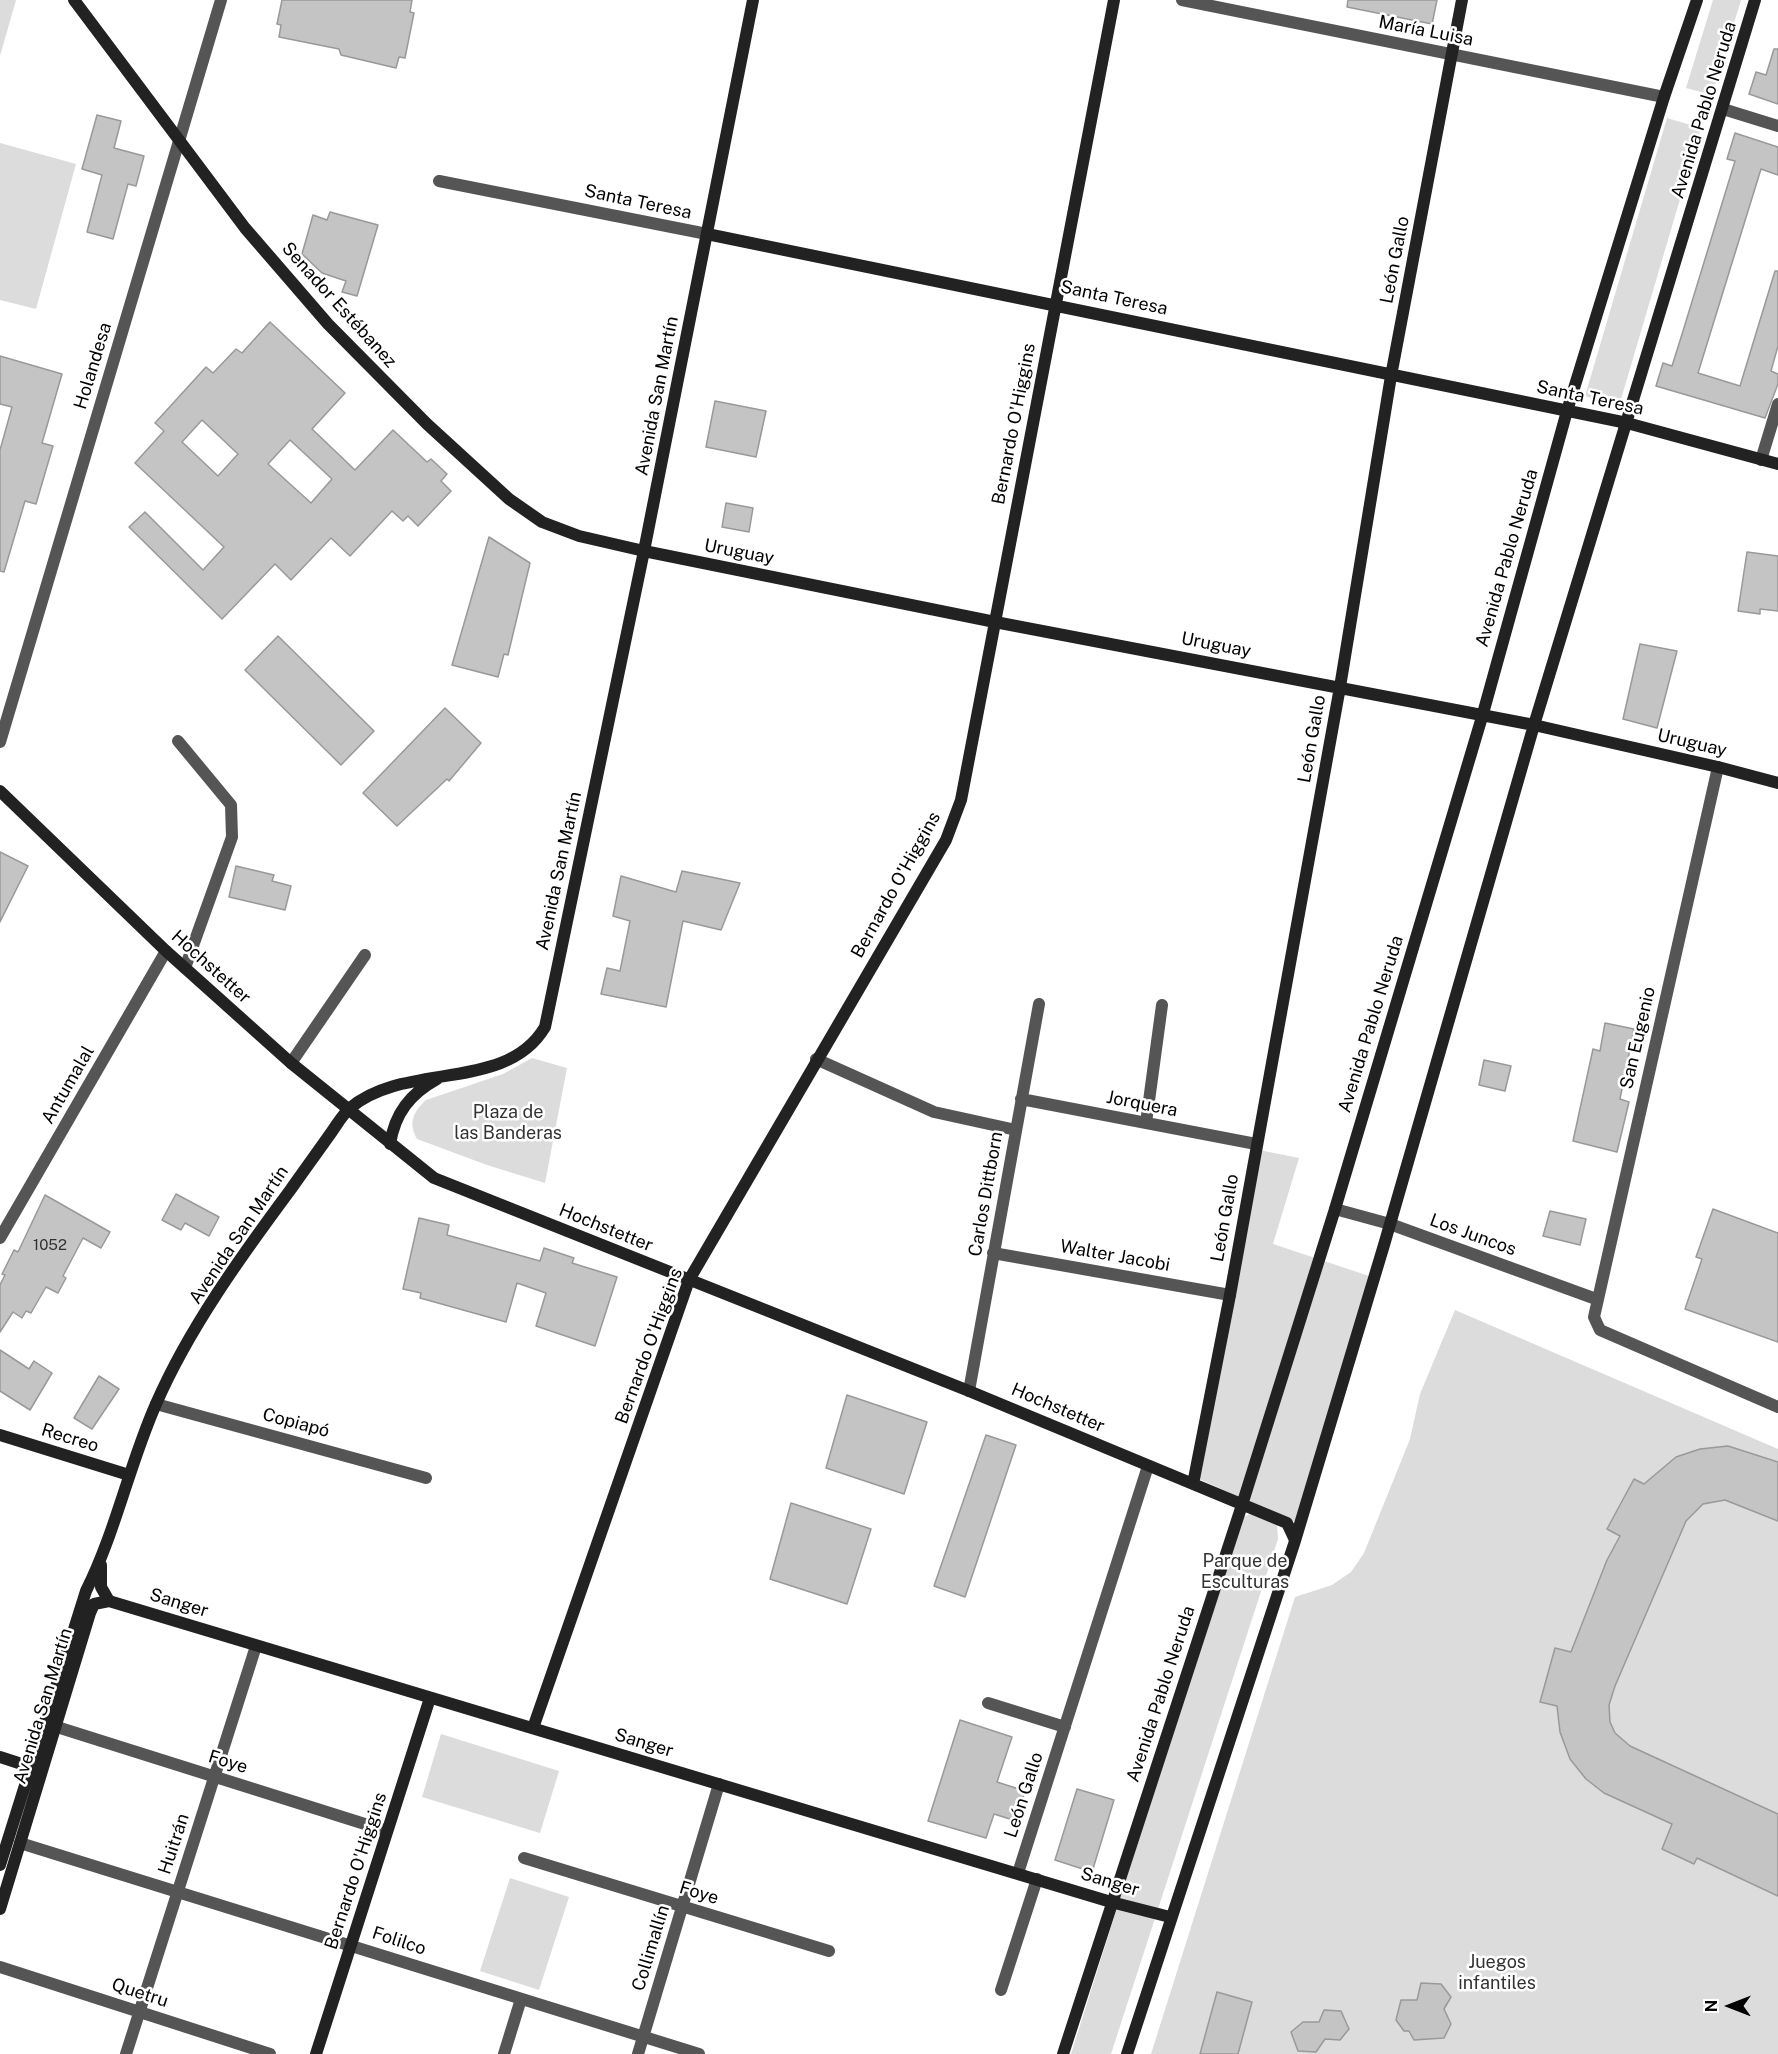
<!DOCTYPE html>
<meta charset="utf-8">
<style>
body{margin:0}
#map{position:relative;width:1778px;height:2054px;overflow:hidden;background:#fff;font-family:"Public Sans",sans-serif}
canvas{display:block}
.north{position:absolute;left:1700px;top:1976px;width:60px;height:60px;-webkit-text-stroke:4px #fff;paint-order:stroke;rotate:270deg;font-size:16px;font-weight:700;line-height:24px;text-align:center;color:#000}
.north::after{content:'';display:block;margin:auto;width:21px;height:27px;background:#000;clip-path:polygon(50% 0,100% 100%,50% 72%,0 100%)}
</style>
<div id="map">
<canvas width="1778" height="2054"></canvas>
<div class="north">N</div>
</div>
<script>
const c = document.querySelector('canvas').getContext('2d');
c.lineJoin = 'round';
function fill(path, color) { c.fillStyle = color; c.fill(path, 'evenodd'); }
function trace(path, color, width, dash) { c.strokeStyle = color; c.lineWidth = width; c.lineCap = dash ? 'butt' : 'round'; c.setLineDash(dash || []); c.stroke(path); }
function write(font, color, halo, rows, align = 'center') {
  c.font = font + ' "Public Sans",sans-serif'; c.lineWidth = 5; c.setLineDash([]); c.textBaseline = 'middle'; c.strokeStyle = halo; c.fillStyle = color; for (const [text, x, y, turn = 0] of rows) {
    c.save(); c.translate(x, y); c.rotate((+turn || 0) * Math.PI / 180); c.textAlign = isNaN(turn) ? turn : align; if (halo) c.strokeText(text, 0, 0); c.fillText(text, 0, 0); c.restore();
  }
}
fill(new Path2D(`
 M 0,0 L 16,0 L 0,56 Z
 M 1713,0 L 1741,0 L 1712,95 L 1686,88 Z
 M 1667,118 L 1701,128 L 1619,406 L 1585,396 Z
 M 0,143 L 76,164 L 36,309 L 0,300 Z
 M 532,1058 L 567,1068 L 545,1183 L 487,1165 L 417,1139 C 408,1123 413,1112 426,1100 L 503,1074 Z
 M 1259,1150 L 1299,1158 L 1273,1244 L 1369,1276 L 1296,1522 L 1199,1479 Z
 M 1455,1310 L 1778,1449 L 1778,2054 L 1151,2054 L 1295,1597 L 1332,1585 L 1351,1572 L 1364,1553 L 1410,1439 L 1420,1394 Z
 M 1250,1514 L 1277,1524 L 1278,1539 L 1111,2054 L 1071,2054 L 1240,1519 Z
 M 441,1734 L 559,1771 L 540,1833 L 422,1797 Z
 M 510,1878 L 569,1897 L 539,1990 L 480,1971 Z`), '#dcdcdc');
const building = new Path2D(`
 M 282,0 L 412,0 L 410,12 L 414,13 L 405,58 L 399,57 L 396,68 L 341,55 L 339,49 L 279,37 L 281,25 L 277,24 Z
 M 1348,0 L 1437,0 L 1432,24 L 1347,7 Z
 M 1774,49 L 1778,49 L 1778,104 L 1749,94 L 1756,72 L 1766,75 Z
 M 97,115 L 121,121 L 114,148 L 144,156 L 136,186 L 128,184 L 113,239 L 87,232 L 102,175 L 82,169 Z
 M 1735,133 L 1778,147 L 1778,175 L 1761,169 L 1698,373 L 1740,386 L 1775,271 L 1778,271 L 1778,346 L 1771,371 L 1778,374 L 1778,384 L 1765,418 L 1656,386 L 1663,363 L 1672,366 L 1683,331 L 1735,161 L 1727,159 Z
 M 330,212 L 378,225 L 357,296 L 342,292 L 346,281 L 322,273 L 302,254 L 313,215 L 327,220 Z
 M 270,322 L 345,393 L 312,429 L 355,470 L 393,430 L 427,462 L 431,459 L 447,474 L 441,481 L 451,491 L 418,526 L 408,516 L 403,521 L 392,511 L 350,556 L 331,538 L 291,580 L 275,564 L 222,619 L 129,527 L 145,512 L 203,570 L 224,547 L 135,463 L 164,431 L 155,423 L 206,367 L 213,373 L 236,349 L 242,353 ZM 202,420 L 238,454 L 218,476 L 182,442 ZM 290,440 L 332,479 L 311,503 L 268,464 Z
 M 0,356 L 62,374 L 42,443 L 53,446 L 36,504 L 25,501 L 4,572 L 0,571 L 0,450 L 12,407 L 0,404 Z
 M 715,401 L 766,411 L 756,457 L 706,447 Z
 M 726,503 L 753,508 L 749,532 L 722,527 Z
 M 489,537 L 530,563 L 508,655 L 504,654 L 498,677 L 452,665 Z
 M 1747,552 L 1778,556 L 1778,611 L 1760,609 L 1760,614 L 1738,611 Z
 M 278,636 L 374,731 L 341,765 L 245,670 Z
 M 1640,644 L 1677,651 L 1657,728 L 1623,719 Z
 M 445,708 L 481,743 L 449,781 L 447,779 L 397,826 L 363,793 Z
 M 0,852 L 28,866 L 0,922 Z
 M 236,866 L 274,875 L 272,881 L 291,886 L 285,910 L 229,897 Z
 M 682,871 L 740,883 L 721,930 L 683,921 L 666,1007 L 601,994 L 607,968 L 620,971 L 630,921 L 613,916 L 621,876 L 676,892 Z
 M 1605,1023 L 1634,1029 L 1620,1099 L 1629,1102 L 1617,1152 L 1573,1141 L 1593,1049 L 1600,1051 Z
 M 1484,1060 L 1511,1066 L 1505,1091 L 1479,1085 Z
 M 176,1194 L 219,1217 L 209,1236 L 185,1223 L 181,1230 L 162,1220 Z
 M 45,1195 L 110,1232 L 101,1248 L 83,1238 L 63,1276 L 66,1278 L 58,1293 L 46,1287 L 31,1313 L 26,1311 L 22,1318 L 13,1312 L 0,1332 L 0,1285 L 5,1275 L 2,1274 L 14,1250 L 18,1252 Z
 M 1713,1209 L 1778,1233 L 1778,1342 L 1685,1309 L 1702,1259 L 1696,1257 Z
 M 1550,1211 L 1586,1219 L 1580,1245 L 1543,1236 Z
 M 419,1218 L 449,1225 L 447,1235 L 540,1261 L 544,1248 L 574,1258 L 572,1263 L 617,1277 L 595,1346 L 536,1326 L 546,1293 L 517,1283 L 506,1322 L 420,1298 L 421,1293 L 403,1289 Z
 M 0,1350 L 29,1369 L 34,1361 L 52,1373 L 30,1410 L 0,1391 Z
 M 99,1376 L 119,1389 L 92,1429 L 74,1418 Z
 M 847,1395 L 927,1422 L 904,1494 L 826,1468 Z
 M 986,1435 L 1016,1445 L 965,1597 L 934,1586 Z
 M 1728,1446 L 1778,1462 L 1778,1521 L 1725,1500 L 1703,1504 L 1686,1521 L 1615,1686 L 1609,1705 L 1610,1722 L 1615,1733 L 1630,1746 L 1778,1814 L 1778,1896 L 1697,1858 L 1694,1864 L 1662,1849 L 1672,1824 L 1604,1793 L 1586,1779 L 1570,1759 L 1560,1732 L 1557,1706 L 1540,1702 L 1555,1648 L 1571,1652 L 1607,1560 L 1620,1536 L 1607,1529 L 1634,1479 L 1644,1484 L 1676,1457 L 1700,1449 Z
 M 791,1503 L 871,1529 L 847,1604 L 770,1579 Z
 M 960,1720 L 1012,1737 L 997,1782 L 1025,1791 L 1016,1821 L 994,1814 L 986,1838 L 928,1821 Z
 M 1077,1789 L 1114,1800 L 1092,1872 L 1055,1860 Z
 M 1421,1983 L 1441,1984 L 1451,1997 L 1444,2009 L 1451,2024 L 1444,2038 L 1414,2040 L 1409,2031 L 1404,2031 L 1396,2020 L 1401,2000 L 1417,2000 Z
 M 1217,1992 L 1252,2002 L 1238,2054 L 1200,2054 Z
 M 1324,2010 L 1341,2011 L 1349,2029 L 1340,2040 L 1325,2039 L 1316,2052 L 1298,2051 L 1291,2032 L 1303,2022 L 1319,2022 Z`);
fill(building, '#c4c4c4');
trace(building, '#999', 1.5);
trace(new Path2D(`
 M 1182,0 L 1664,97
 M 1723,109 L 1778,126
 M 439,181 L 707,234
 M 1761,460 L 1778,404
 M 178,741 L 231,805 L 232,837 L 185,968
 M 0,742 L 221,0
 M 1718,767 L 1594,1317 L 1600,1330 L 1778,1407
 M 816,1059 L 934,1112 L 1016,1130
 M 291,1063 L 365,955
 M 1021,1099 L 1256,1144
 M 1146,1123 L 1162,1005
 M 1335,1209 L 1390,1224 L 1596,1299
 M 0,1238 L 166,951
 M 993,1253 L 1230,1295
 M 969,1391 L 1039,1004
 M 156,1404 L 426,1478
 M 988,1703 L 1065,1727
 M 57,1727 L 387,1831
 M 20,1843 L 699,2054
 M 524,1858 L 829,1951
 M 1018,1873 L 1148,1466
 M 0,1967 L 270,2054
 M 1001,1990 L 1037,1879
 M 126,2054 L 256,1646
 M 504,2054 L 521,1999
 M 638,2054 L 719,1784`), '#555', 12);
trace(new Path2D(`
 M 74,0 L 245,228 L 328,324 L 427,424 L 509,499 L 542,522 L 579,536 L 644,551 L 995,622 L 1534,725 L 1718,767 L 1778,783
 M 707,234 L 1627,423 L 1778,464
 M 0,791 L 166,951 L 291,1063 L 434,1178 L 969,1391 L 1287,1523 L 1295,1540
 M 390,1144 C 395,1113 410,1094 437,1079
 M 0,1435 L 129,1475
 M 1193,1484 L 1230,1295 L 1340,687 L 1391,376 L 1462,0
 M 101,1565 L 101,1587 L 109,1601
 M 533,1728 L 689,1280 L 946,840 L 961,800 L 1114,0
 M 0,1757 L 37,1769
 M 0,1865 L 86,1591 C 116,1531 129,1465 156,1404 C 189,1328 242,1255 291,1189 C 305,1169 319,1150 333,1130 C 338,1123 343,1114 350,1108 C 405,1061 506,1093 545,1027 L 644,551 L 753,0
 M 0,1909 L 90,1613 L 94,1604 L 109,1601 L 1111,1902 L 1170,1917
 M 316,2054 L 430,1698
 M 1063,2054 L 1242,1505 L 1335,1209 L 1482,717 L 1567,411 L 1664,97 L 1697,0
 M 1127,2054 L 1294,1544 L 1384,1245 L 1534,725 L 1755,0`), '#222', 12);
write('15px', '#313131', null, [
 ["1052",50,1245]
]);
write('18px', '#000', '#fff', [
 ["María Luisa",1426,31,11],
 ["Avenida Pablo Neruda",1704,110,-73],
 ["Santa Teresa",638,202,12],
 ["León Gallo",1395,260,-79],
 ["Santa Teresa",1114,298,12],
 ["Senador Estébanez",339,305,48],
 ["Holandesa",93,366,-73],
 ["Avenida San Martín",657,396,-79],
 ["Santa Teresa",1590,398,12],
 ["Bernardo O'Higgins",1014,424,-79],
 ["Uruguay",739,552,11],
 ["Avenida Pablo Neruda",1507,558,-74],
 ["Uruguay",1216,645,11],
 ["León Gallo",1312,739,-80],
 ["Uruguay",1692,743,13],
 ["Avenida San Martín",559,871,-78],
 ["Bernardo O'Higgins",896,885,-61],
 ["Hochstetter",211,967,42],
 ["Avenida Pablo Neruda",1371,1024,-73],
 ["San Eugenio",1638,1038,-77],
 ["Antumalal",68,1085,-60],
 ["Jorquera",1142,1104,11],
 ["Carlos Dittborn",986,1194,-80],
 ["León Gallo",1225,1218,-80],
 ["Hochstetter",606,1228,22],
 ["Avenida San Martín",239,1235,-56],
 ["Los Juncos",1473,1235,20],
 ["Walter Jacobi",1115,1256,10],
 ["Bernardo O'Higgins",649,1346,-70],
 ["Hochstetter",1058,1408,23],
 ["Copiapó",296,1423,15],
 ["Recreo",70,1438,17],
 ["Sanger",179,1603,17],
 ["Avenida Pablo Neruda",1161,1694,-72],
 ["Avenida San Martín",43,1706,-73],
 ["Sanger",644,1743,17],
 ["Foye",228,1762,17],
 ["León Gallo",1024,1795,-72],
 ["Huitrán",174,1844,-72],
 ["Bernardo O'Higgins",356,1871,-72],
 ["Sanger",1110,1882,17],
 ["Foye",699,1893,17],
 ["Folilco",399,1941,18],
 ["Collimallín",651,1948,-73],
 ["Quetru",140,1993,18]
]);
write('18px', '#333', '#fff', [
 ["Plaza de",508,1112],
 ["las Banderas",508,1133],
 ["Parque de",1245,1561],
 ["Esculturas",1245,1582],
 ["Juegos",1497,1962],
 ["infantiles",1497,1983]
]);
</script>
